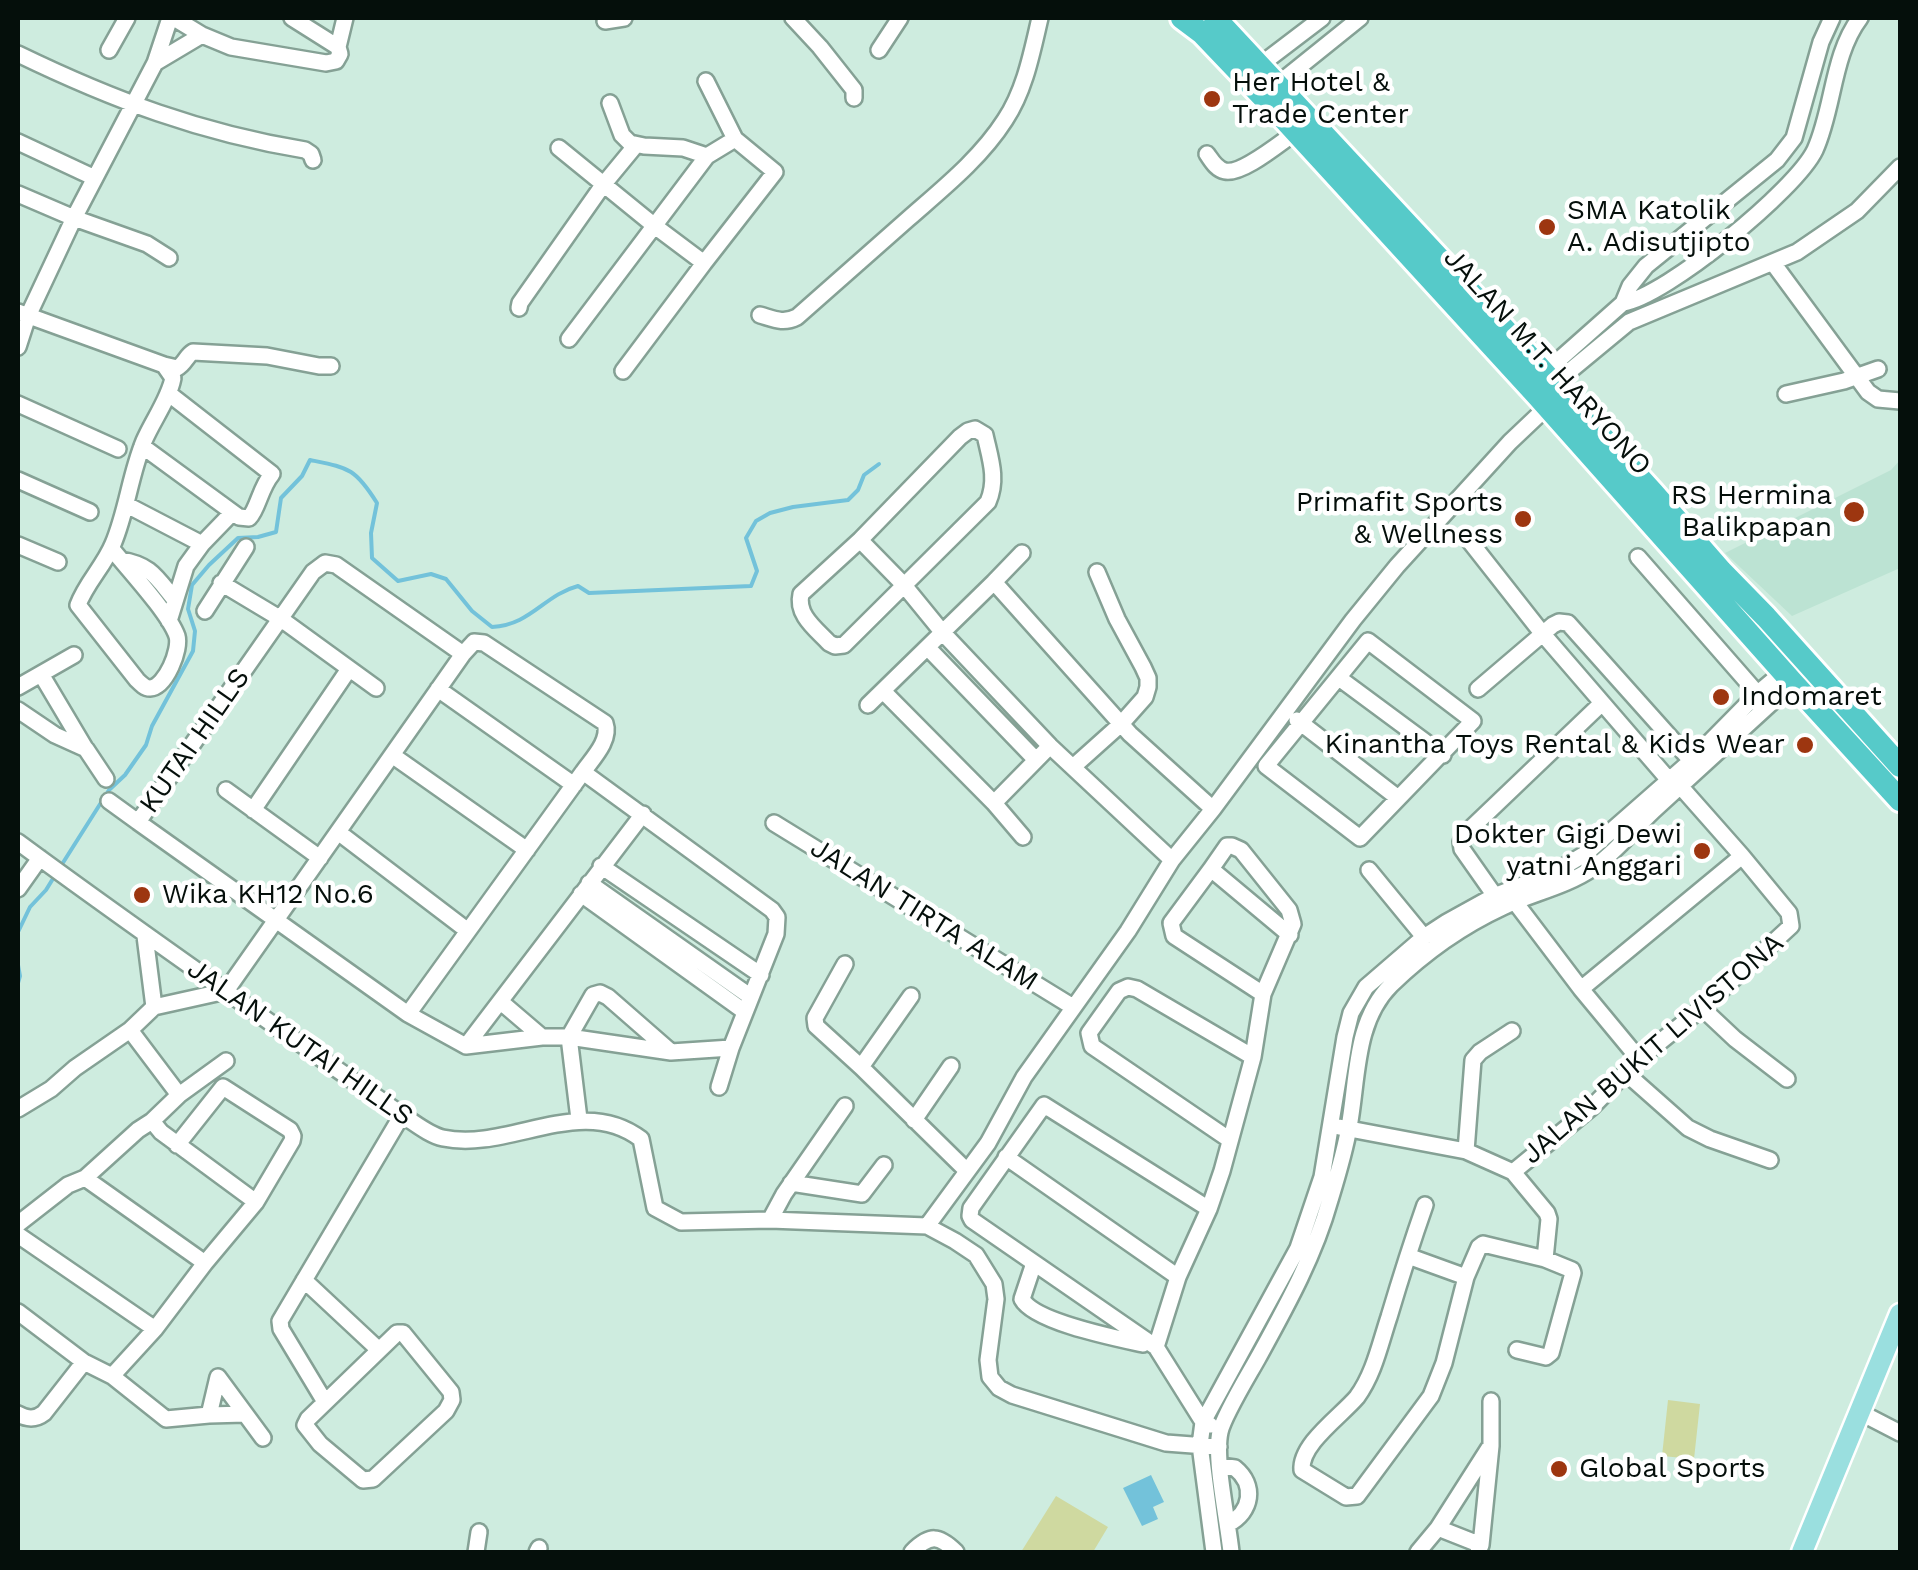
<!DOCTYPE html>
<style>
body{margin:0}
#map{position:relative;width:1918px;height:1570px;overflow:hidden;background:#ceecdf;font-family:"Work Sans",sans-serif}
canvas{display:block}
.frame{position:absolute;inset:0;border:20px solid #050f0b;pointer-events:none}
</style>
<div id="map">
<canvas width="1918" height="1570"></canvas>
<div class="frame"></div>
</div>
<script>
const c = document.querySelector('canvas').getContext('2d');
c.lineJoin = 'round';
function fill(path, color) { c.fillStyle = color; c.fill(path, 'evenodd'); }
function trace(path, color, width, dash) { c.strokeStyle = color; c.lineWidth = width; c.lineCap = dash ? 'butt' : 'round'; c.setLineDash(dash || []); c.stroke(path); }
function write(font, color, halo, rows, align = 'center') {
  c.font = font + ' "Work Sans",sans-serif'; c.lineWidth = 9; c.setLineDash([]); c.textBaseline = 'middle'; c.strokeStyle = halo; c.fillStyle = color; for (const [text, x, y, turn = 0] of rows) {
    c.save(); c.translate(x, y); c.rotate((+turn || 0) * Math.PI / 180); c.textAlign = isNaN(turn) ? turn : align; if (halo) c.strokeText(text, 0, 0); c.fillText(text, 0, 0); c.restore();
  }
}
fill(new Path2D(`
 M 1900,460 L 1900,568 L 1792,616 L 1725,553 L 1891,470 Z`), '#bce3d3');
fill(new Path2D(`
 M 1668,1400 L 1700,1404 L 1694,1459 L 1662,1456 Z
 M 1056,1496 L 1108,1527 L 1093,1552 L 1021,1552 Z`), '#cfd9a0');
fill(new Path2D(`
 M 1151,1475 L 1164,1502 L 1153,1507 L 1158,1519 L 1142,1526 L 1123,1488 Z`), '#73c2da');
trace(new Path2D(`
 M 59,869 L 109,790 L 125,775 L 146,745 L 152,726 L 193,651 L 195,631 L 188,609 L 192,585 L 209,565 L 238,538 L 258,537 L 276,532 L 281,498 L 302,476 L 310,460 C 349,468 355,468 377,503 L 371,533 L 372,558 L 398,581 L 431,574 L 446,579 L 472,611 L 492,627 C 531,625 544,595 578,586 L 589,593 L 751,586 L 757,571 L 746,538 L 756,521 L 770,513 L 793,507 L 848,500 L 858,490 L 864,475 L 879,464
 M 18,932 L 30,907 L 46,890 L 54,877
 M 18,965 L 20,976 L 18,983`), '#73c2da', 4);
const minor = new Path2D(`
 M 174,18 L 202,35 L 231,47 L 326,63 L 336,61 L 340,54 L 338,47 L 292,18
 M 793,18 L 820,47 L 854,90 L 854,98
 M 605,21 L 624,18
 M 338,47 L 345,18
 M 109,50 L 127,18
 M 879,50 L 900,18
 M 18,54 C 113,100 201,133 305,150 L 311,154 L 313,160
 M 155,63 L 202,35
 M 1255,69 L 1322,18
 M 706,81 L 735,139
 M 1273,88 L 1360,18
 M 610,103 L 622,135 L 630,143 L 644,146 L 683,148 L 707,156
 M 18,142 L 95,178
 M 559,148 L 656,227 L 704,263 L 775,172 L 735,139 L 707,156 L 569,339
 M 1207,154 C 1212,161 1216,169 1225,171 C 1242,175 1281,142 1296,132
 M 18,194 L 74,218 L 147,244 L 169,258
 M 1773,263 L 1868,392 L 1878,399 L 1900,401
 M 1623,303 C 1666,296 1796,190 1815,150 C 1834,108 1832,55 1860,18
 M 519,308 L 520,303 L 603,185 L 636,145
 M 18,312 L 164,365 L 173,378 C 169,399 153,420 144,441 C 130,475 127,511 113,544 C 104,566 86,583 78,605 L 137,680 C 141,684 145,688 150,688 C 166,687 181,649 177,636 C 169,613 128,569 111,548
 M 760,315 C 774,319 783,324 797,317 C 834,284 871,252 908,219 C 942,189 980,159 1005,120 C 1025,90 1032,52 1040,18
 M 18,347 L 28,316 L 74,218 L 155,63 L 170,18
 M 164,365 L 177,368 C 185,364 186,356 193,352 L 267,356 L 319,366 L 331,366
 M 623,371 L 704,263
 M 1543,374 L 1623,303 L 1630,286 L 1646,266 L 1777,160 L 1794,138 L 1821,42 L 1832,18
 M 1554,384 L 1629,322 L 1797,252 L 1857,211 L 1900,167
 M 1786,394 L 1844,381 L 1878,369
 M 18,404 L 118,449
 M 975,429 L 985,435 C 990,458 998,479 988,502 L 844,645 L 835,646 L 829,643 C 816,629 796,615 801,594 L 860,540 L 960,437 L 968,431 Z
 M 142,446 L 239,517 L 249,518 C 258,509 260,488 272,474 L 168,393
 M 18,480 L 90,512
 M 127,505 L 202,544 L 186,566 L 169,621
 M 1468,539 L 1542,633 L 1668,779
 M 860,540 L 903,584 L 943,633 L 1050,746 L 1172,860
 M 202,544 L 232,513
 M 18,545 L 58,562
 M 1638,557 L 1764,701
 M 121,560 C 151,565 156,577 175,600
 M 994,582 L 1022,553
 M 221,583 L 281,619 L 376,688
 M 205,611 L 246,547
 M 1368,641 L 1473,721 L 1360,838 L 1266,766 Z
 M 928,648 L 1036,760
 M 41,674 L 85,748
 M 1339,678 L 1443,755
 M 18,687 L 74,655
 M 438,689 L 574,785
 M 1478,689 L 1553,625 L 1559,622 L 1568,623 L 1695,765
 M 883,691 L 994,803 L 1050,746
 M 868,705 L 994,582 L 1130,734 L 1213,809
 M 18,710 L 55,735 L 86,749 L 106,779
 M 1297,720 L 1398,798
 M 392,755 L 527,850
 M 1073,767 L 1121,724 L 1145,697 L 1148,687 L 1148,678 L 1143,667 L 1117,619 L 1097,572
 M 226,790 L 320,858
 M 109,801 L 138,822
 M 994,803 L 1023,837
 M 253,810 L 349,669
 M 774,823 L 1073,1007
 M 338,832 L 468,931
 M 18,842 C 144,935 274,1025 402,1115 C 415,1123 429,1135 443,1138 C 509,1152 581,1093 641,1139 L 655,1208 L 681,1222 L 770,1220 L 927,1226 L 955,1241 L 976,1255 L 994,1284 L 996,1299 L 988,1360 L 990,1377 L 999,1388 L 1012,1395 L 1166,1443 L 1219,1447
 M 601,866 L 761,975
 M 1211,869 L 1171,923 L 1174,936 L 1263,994
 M 1369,870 L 1424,937
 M 589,883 L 751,997
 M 18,889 L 40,858
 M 581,894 L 745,1012
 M 1512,898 L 1581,989 L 1639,1059
 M 1500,903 L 1462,849 L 1461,842 L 1464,835 L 1602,703
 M 145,936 L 154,1007
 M 845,964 L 815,1018 L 816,1026 L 861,1067 L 967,1171
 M 1581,989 L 1742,856
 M 501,1002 L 542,1037
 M 1702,1008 L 1735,1039 L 1787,1079
 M 408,1014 L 583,772
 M 130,1030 L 179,1095
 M 466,1046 L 643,814
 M 861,1067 L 911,996
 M 1627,1074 L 1688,1128 L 1710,1139 L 1770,1160
 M 719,1087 L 731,1048 L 776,934 L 777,917 L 772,910 L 583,772 C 593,758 611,740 605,723 L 484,643 L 474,642 L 463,654 L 336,565 L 325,563 L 313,572 L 138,822 L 408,1014 L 466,1046 L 542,1037 L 569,1037 L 671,1052 L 731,1048
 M 18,1109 L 51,1089 L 75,1068 L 130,1030 L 154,1007 L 226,991 L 463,654
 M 579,1119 L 569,1037 L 593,995 L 600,993 L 608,997 L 671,1052
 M 914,1120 L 951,1066
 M 152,1121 L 179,1095 L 226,1061
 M 1339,1127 L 1466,1151 L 1513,1172 L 1547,1213 L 1549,1219 L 1545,1259
 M 1230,1140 L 1092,1046 L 1089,1033 L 1119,991 L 1128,987 L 1137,989 L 1253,1057
 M 177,1145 L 223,1087 L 290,1130 L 293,1136 L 292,1141 L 256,1202
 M 1466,1151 L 1473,1060 L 1480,1052 L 1512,1031
 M 1006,1157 L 1178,1277
 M 1513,1172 L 1592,1107 L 1639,1059 L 1702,1008 L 1791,926 L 1789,913 L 1742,856 L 1681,787
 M 85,1178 L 138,1130 L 152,1121 L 161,1132 L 256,1202 L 205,1263
 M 791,1183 L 862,1194 L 884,1165
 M 1425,1205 C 1412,1242 1400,1280 1389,1317 C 1380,1344 1374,1374 1357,1397 C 1341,1416 1300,1444 1302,1470 L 1346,1497 L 1357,1496 L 1431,1396 L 1444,1363 L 1466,1277 L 1479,1247 L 1483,1244 L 1545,1259 L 1572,1270 L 1573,1273 L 1551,1353 L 1546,1357 L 1517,1350
 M 770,1220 L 784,1194 L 845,1106
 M 18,1224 L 68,1185 L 85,1178 L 205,1263 L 155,1329
 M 927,1226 L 988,1143 L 1024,1077 L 1128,931 L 1172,860 L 1213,809 L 1353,620 L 1397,566 L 1510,442 L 1548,406
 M 18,1235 L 155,1329 L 112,1376 L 84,1362
 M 1408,1256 L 1466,1277
 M 1034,1263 L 1022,1299 C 1034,1322 1116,1338 1143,1344
 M 304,1280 L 379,1350
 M 18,1312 L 84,1362 L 44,1413 C 35,1420 27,1419 18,1414
 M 397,1333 L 403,1333 L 451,1392 L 452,1400 L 446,1411 L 373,1479 L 363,1480 L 320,1444 L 305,1425 L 308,1419 Z
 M 1156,1347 L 972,1220 L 970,1216 L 971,1208 L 1044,1105 L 1209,1209
 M 112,1376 L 166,1419 L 209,1415
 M 325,1402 L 281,1329 L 280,1321 L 402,1115
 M 245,1414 L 209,1415 L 218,1377 L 263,1438
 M 1871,1418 L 1900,1433
 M 1210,1425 L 1203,1422 L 1156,1347 L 1178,1277 L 1209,1209 L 1222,1171 L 1253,1057 L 1263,994 L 1293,924 L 1289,910 L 1241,850 L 1232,846 L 1227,846 L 1211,869 L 1290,935
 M 1220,1466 L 1235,1468 C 1256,1485 1252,1512 1228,1524
 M 1438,1528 L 1481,1545
 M 476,1552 L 479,1532
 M 537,1552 L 539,1548
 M 912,1552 C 930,1534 939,1535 956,1552
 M 1214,1552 L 1200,1445 L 1203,1422 L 1298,1248 L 1322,1177 L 1345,1037 L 1351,1013 L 1366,987 L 1424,937 L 1447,922 L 1494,896 L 1553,873 L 1585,854 L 1691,761 L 1757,694 L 1783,672
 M 1231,1552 C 1228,1522 1214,1459 1220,1432 C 1224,1415 1248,1376 1258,1358 C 1286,1307 1314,1257 1330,1200 C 1337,1177 1345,1151 1349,1127 C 1358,1079 1354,1022 1391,985 C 1423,954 1462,926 1503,907 C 1532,893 1565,887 1593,868 C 1615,853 1633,830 1653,811 C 1700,768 1746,726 1793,683
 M 1418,1552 L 1438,1528 L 1489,1448
 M 1478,1552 L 1481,1545 L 1491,1446 L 1491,1401`);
const major = new Path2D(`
 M 1802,1552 L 1900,1314`);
const highway = new Path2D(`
 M 1182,18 L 1202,33 L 1285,120 L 1537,395 L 1793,683 L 1900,800
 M 1215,18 L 1487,310 L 1653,493 L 1721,571 L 1766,617 L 1900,766`);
trace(minor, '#85a195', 20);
trace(major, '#fff', 25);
trace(highway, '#fff', 28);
trace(minor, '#fff', 15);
trace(major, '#9adfdf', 20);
trace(highway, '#56cac9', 22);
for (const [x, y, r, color] of [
 [1212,99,10,"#9d3610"],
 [1547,227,10,"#9d3610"],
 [1854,512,12,"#9d3610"],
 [1523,519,10,"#9d3610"],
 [1721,697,10,"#9d3610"],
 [1805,745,10,"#9d3610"],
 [1702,851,10,"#9d3610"],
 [142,895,10,"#9d3610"],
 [1559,1469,10,"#9d3610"]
]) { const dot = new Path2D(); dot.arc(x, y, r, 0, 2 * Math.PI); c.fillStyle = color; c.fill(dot); trace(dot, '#fff', 4); }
write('28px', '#050f0b', '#fff', [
 ["Her Hotel &",1232,83],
 ["Trade Center",1232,115],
 ["SMA Katolik",1567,211],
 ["A. Adisutjipto",1567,243],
 ["RS Hermina",1832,496,"right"],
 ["Balikpapan",1832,528,"right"],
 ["Primafit Sports",1503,503,"right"],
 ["& Wellness",1503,535,"right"],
 ["Indomaret",1741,697],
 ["Kinantha Toys Rental & Kids Wear",1785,745,"right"],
 ["Dokter Gigi Dewi",1682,835,"right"],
 ["yatni Anggari",1682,867,"right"],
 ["Wika KH12 No.6",162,895],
 ["Global Sports",1579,1469]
], 'left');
write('28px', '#050f0b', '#fff', [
 ["JALAN M.T. HARYONO",1547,362,48],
 ["KUTAI HILLS",195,741,-55],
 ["JALAN TIRTA ALAM",924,915,32],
 ["JALAN KUTAI HILLS",300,1043,35],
 ["JALAN BUKIT LIVISTONA",1653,1049,-41]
]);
</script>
